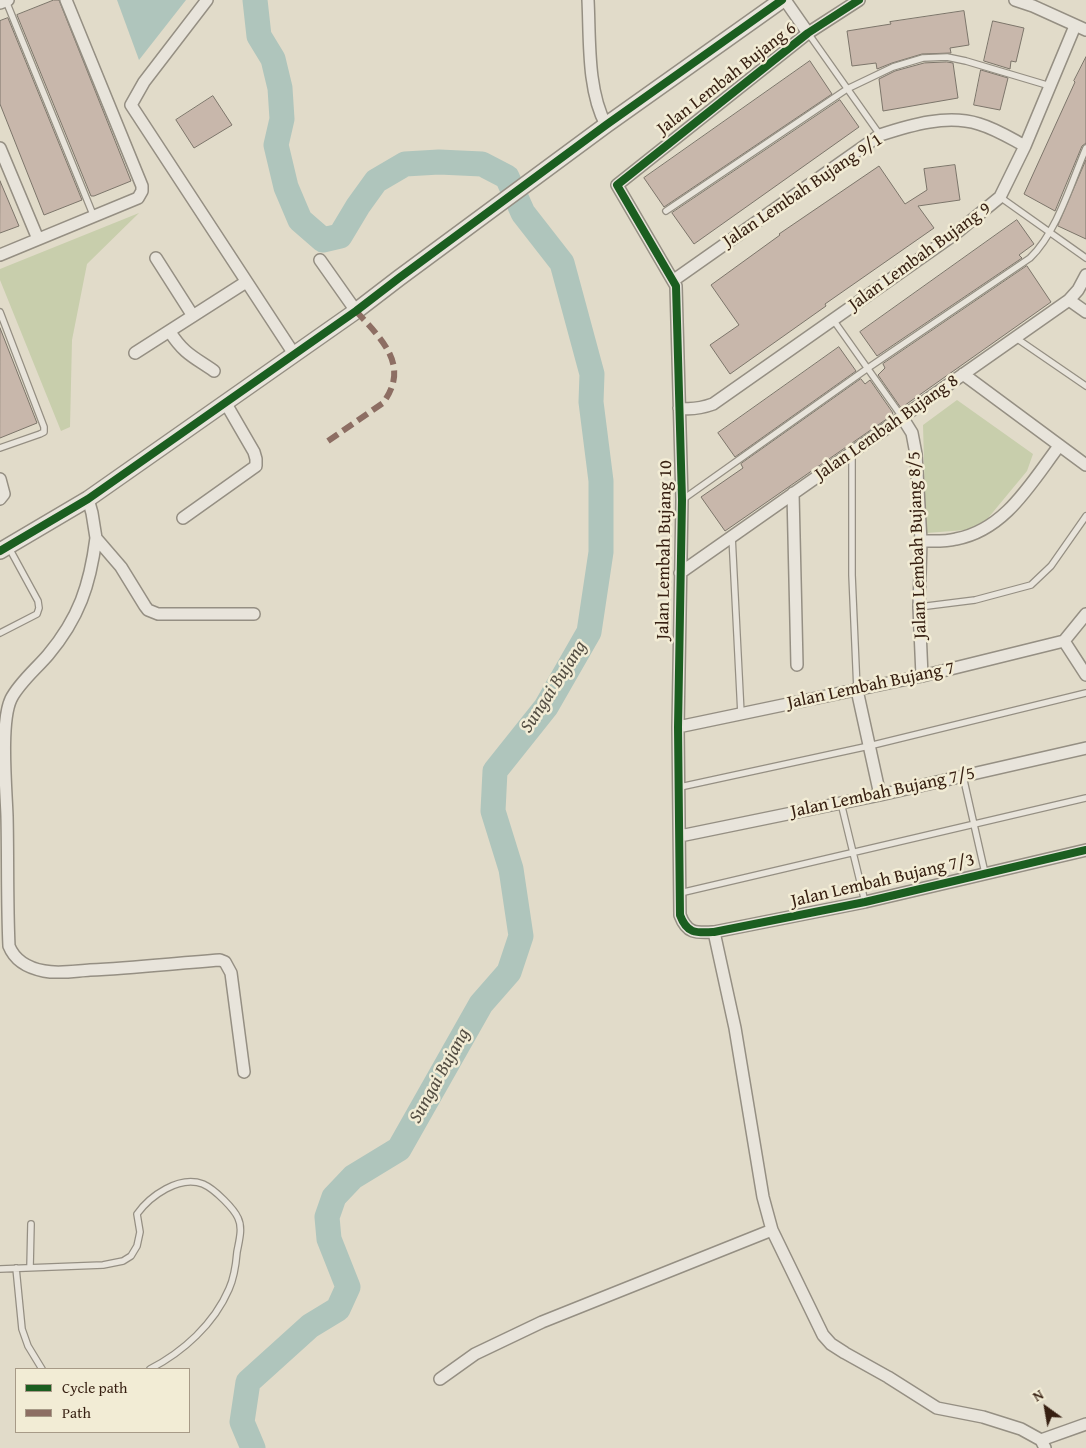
<!DOCTYPE html>
<style>
body{margin:0}
#map{position:relative;width:1086px;height:1448px;overflow:hidden;background:#e1dbc9;font-family:"Gentium Book Plus",serif}
canvas{display:block}
.legend{position:absolute;left:15px;top:1368px;width:175px;height:65px;box-sizing:border-box;background:#f2ecd5;border:1px solid #a79a87;margin:0;padding:6px 9px;list-style:none;font-size:15px;color:#361f11}
.legend li{display:flex;align-items:center;gap:10px;height:25px}
.legend b{width:25px;border:1px solid #a79a87}
.north{position:absolute;left:1021px;top:1383px;width:50px;height:50px;-webkit-text-stroke:4px #f2ecd5;paint-order:stroke;rotate:328deg;font-size:14px;font-weight:700;line-height:20px;text-align:center;color:#361f11}
.north::after{content:'';display:block;margin:auto;width:18px;height:22px;background:#361f11;clip-path:polygon(50% 0,100% 100%,50% 72%,0 100%)}
</style>
<div id="map">
<canvas width="1086" height="1448"></canvas>
<ul class="legend">
<li><b style="height:6px;background:#1b5e20"></b>Cycle path</li>
<li><b style="height:6px;background:#8d6e63"></b>Path</li>
</ul>
<div class="north">N</div>
</div>
<script>
const c = document.querySelector('canvas').getContext('2d');
c.lineJoin = 'round';
function fill(path, color) { c.fillStyle = color; c.fill(path, 'evenodd'); }
function trace(path, color, width, dash) { c.strokeStyle = color; c.lineWidth = width; c.lineCap = dash ? 'butt' : 'round'; c.setLineDash(dash || []); c.stroke(path); }
function write(font, color, halo, rows, align = 'center') {
  c.font = font + ' "Gentium Book Plus",serif'; c.lineWidth = 5; c.setLineDash([]); c.textBaseline = 'middle'; c.strokeStyle = halo; c.fillStyle = color; for (const [text, x, y, turn = 0] of rows) {
    c.save(); c.translate(x, y); c.rotate((+turn || 0) * Math.PI / 180); c.textAlign = isNaN(turn) ? turn : align; if (halo) c.strokeText(text, 0, 0); c.fillText(text, 0, 0); c.restore();
  }
}
fill(new Path2D(`
 M 139,213 L 87,264 L 72,340 L 70,427 L 61,431 L 0,280 L 0,269 Z
 M 957,400 L 1033,454 L 1027,471 L 979,529 L 926,533 L 923,425 Z`), '#c8ceac');
fill(new Path2D(`
 M 117,0 L 186,0 L 139,60 Z`), '#afc5bc');
trace(new Path2D(`
 M 253,1448 L 242,1422 L 248,1382 L 310,1326 L 338,1309 L 348,1287 L 329,1239 L 327,1217 L 334,1197 L 353,1177 L 399,1149 L 481,1004 L 509,972 L 521,936 L 511,869 L 493,811 L 495,771 L 546,707 L 589,632 L 601,552 L 601,481 L 591,402 L 592,374 L 562,263 L 523,213 L 507,177 L 482,164 L 439,162 L 405,164 L 376,181 L 358,206 L 340,236 L 323,240 L 300,220 L 286,187 L 276,145 L 282,119 L 280,88 L 273,59 L 259,36 L 255,0`), '#afc5bc', 25);
const building = new Path2D(`
 M 54,0 L 59,0 L 131,181 L 94,196 L 91,196 L 17,15 Z
 M 964,11 L 969,45 L 950,48 L 951,53 L 922,54 L 892,63 L 877,69 L 876,63 L 852,66 L 847,31 L 891,24 L 890,22 Z
 M 8,18 L 82,200 L 44,215 L 0,104 L 0,21 Z
 M 993,21 L 1024,28 L 1016,62 L 1011,61 L 1010,69 L 984,61 Z
 M 1086,57 L 1086,143 L 1082,146 L 1055,211 L 1024,194 L 1075,82 L 1074,81 Z
 M 810,61 L 832,94 L 664,207 L 644,178 Z
 M 947,62 L 953,63 L 958,98 L 883,111 L 879,79 L 895,71 L 924,63 Z
 M 981,70 L 1008,78 L 1000,110 L 974,105 Z
 M 213,96 L 232,125 L 194,148 L 176,120 Z
 M 840,100 L 859,127 L 694,244 L 672,213 Z
 M 1086,160 L 1086,239 L 1058,226 Z
 M 955,165 L 960,200 L 918,206 L 934,228 L 825,304 L 826,306 L 730,374 L 710,345 L 739,325 L 711,285 L 780,235 L 779,234 L 879,166 L 905,204 L 927,190 L 924,169 Z
 M 0,181 L 19,226 L 0,233 Z
 M 1017,220 L 1034,244 L 1019,255 L 1022,258 L 877,356 L 860,332 Z
 M 1027,266 L 1051,302 L 901,408 L 878,375 L 885,368 L 883,364 Z
 M 0,328 L 37,423 L 0,438 Z
 M 839,347 L 856,371 L 735,457 L 718,433 Z
 M 861,379 L 865,384 L 870,380 L 893,413 L 891,416 L 725,531 L 701,497 L 743,468 L 741,464 Z`);
fill(building, '#c8b7ab');
trace(building, '#7c756a', 1);
const service = new Path2D(`
 M 6,1 L 94,217
 M 808,33 L 880,135
 M 1000,197 L 1086,258
 M 666,211 L 847,89 L 893,67 L 923,58 L 947,57 L 966,61 L 1050,86
 M 0,312 L 44,427 L 44,432 L 40,434 L 0,448
 M 834,321 L 902,417
 M 1016,338 L 1086,386
 M 852,452 L 852,575 L 857,690
 M 682,500 L 868,368 L 1030,258 C 1057,232 1071,183 1086,148
 M 732,536 L 741,714
 M 919,607 L 975,600 L 1031,585 L 1051,566 L 1086,516
 M 0,633 L 37,614 L 39,608 L 38,601 L 8,546
 M 963,776 L 985,873
 M 680,787 L 869,746 L 1086,693
 M 841,803 L 865,902
 M 680,893 L 1086,798
 M 16,1268 L 22,1329 L 28,1346 L 42,1369
 M 30,1268 L 31,1224
 M 0,1269 L 103,1265 L 123,1261 L 131,1256 L 137,1246 L 140,1232 L 137,1214 C 150,1196 179,1175 203,1184 C 210,1187 218,1194 224,1200 C 229,1205 235,1211 238,1218 C 243,1228 239,1241 237,1252 C 236,1264 234,1278 229,1289 C 214,1324 183,1352 150,1369`);
const minor = new Path2D(`
 M 207,0 L 144,82 L 131,105 L 294,354
 M 588,0 C 590,39 587,90 606,125
 M 785,0 L 808,33
 M 859,0 L 808,33 L 617,185 L 676,286 L 682,500 L 678,727 L 680,915 C 687,934 696,933 714,932 L 865,902 L 1086,850
 M 1015,0 L 1033,6 L 1086,30
 M 0,3 L 8,0
 M 0,148 L 38,239
 M 0,255 L 138,198 L 142,191 L 142,186 L 66,0
 M 156,258 L 193,316
 M 320,260 L 356,311
 M 674,280 L 880,135 C 911,125 947,114 979,124 C 996,129 1010,138 1025,146
 M 1069,300 L 1086,312
 M 170,332 C 184,354 194,357 214,371
 M 135,353 L 246,282
 M 963,374 L 1086,465
 M 679,408 C 692,410 702,408 713,404 L 955,234 L 1000,197 L 1025,146 L 1075,26
 M 902,417 L 912,433 L 916,454 L 921,541 L 919,607 L 922,676
 M 0,479 L 4,494 L 0,499
 M 793,493 L 797,665
 M 88,499 L 92,513 L 96,538 L 121,567 L 145,606 L 148,610 L 158,614 L 254,614
 M 183,518 L 256,466 L 256,459 L 254,452 L 225,402
 M 96,538 C 90,585 79,618 48,655 C 36,669 19,683 11,699 C 0,722 6,788 7,816 C 8,859 7,903 9,946 C 15,961 28,968 44,971 C 59,974 75,971 90,970 C 134,968 177,963 220,960 L 225,962 L 231,973 L 244,1072
 M 921,541 C 932,541 945,542 956,539 C 1005,530 1031,483 1059,446
 M 680,573 L 1069,300 L 1078,290 L 1086,275
 M 1064,641 L 1086,675
 M 857,690 L 880,795
 M 678,727 L 922,676 L 1064,641 L 1086,614
 M 680,836 L 880,795 L 1086,748
 M 714,932 L 735,1028 L 763,1197 L 772,1230 L 823,1335 L 831,1344 L 845,1353 L 888,1377 L 937,1408 L 983,1417 L 1021,1429 L 1041,1440 L 1045,1448
 M 440,1379 L 475,1354 L 542,1322 L 772,1230
 M 1041,1440 L 1086,1424`);
const tertiary = new Path2D(`
 M 0,551 L 88,499 L 356,311 L 399,278 L 606,125 L 782,0`);
trace(service, '#958f83', 8);
trace(minor, '#958f83', 14);
trace(tertiary, '#958f83', 18);
trace(service, '#e8e4db', 5.5);
trace(minor, '#e8e4db', 11);
trace(tertiary, '#e8e4db', 15);
trace(new Path2D(`
 M 328,441 L 383,403 C 411,365 381,339 356,311`), '#8d6e63', 6, [12, 6]);
trace(new Path2D(`
 M 859,0 L 808,33 L 617,185 L 676,286 L 682,500 L 678,727 L 680,915 C 687,934 696,933 714,932 L 865,902 L 1086,850
 M 0,551 L 88,499 L 356,311 L 399,278 L 606,125 L 782,0`), '#1b5e20', 8);
write('18px', '#361f11', '#f2ecd5', [
 ["Jalan Lembah Bujang 6",727,79,-38],
 ["Jalan Lembah Bujang 9/1",803,191,-34],
 ["Jalan Lembah Bujang 9",920,257,-36],
 ["Jalan Lembah Bujang 8",887,428,-35],
 ["Jalan Lembah Bujang 8/5",918,545,-92],
 ["Jalan Lembah Bujang 10",665,550,-89],
 ["Jalan Lembah Bujang 7",871,686,-12],
 ["Jalan Lembah Bujang 7/5",883,793,-12],
 ["Jalan Lembah Bujang 7/3",883,881,-13]
]);
write('italic 19px', '#544e43', '#f2ecd5', [
 ["Sungai Bujang",554,687,-57],
 ["Sungai Bujang",440,1076,-61]
]);
</script>
